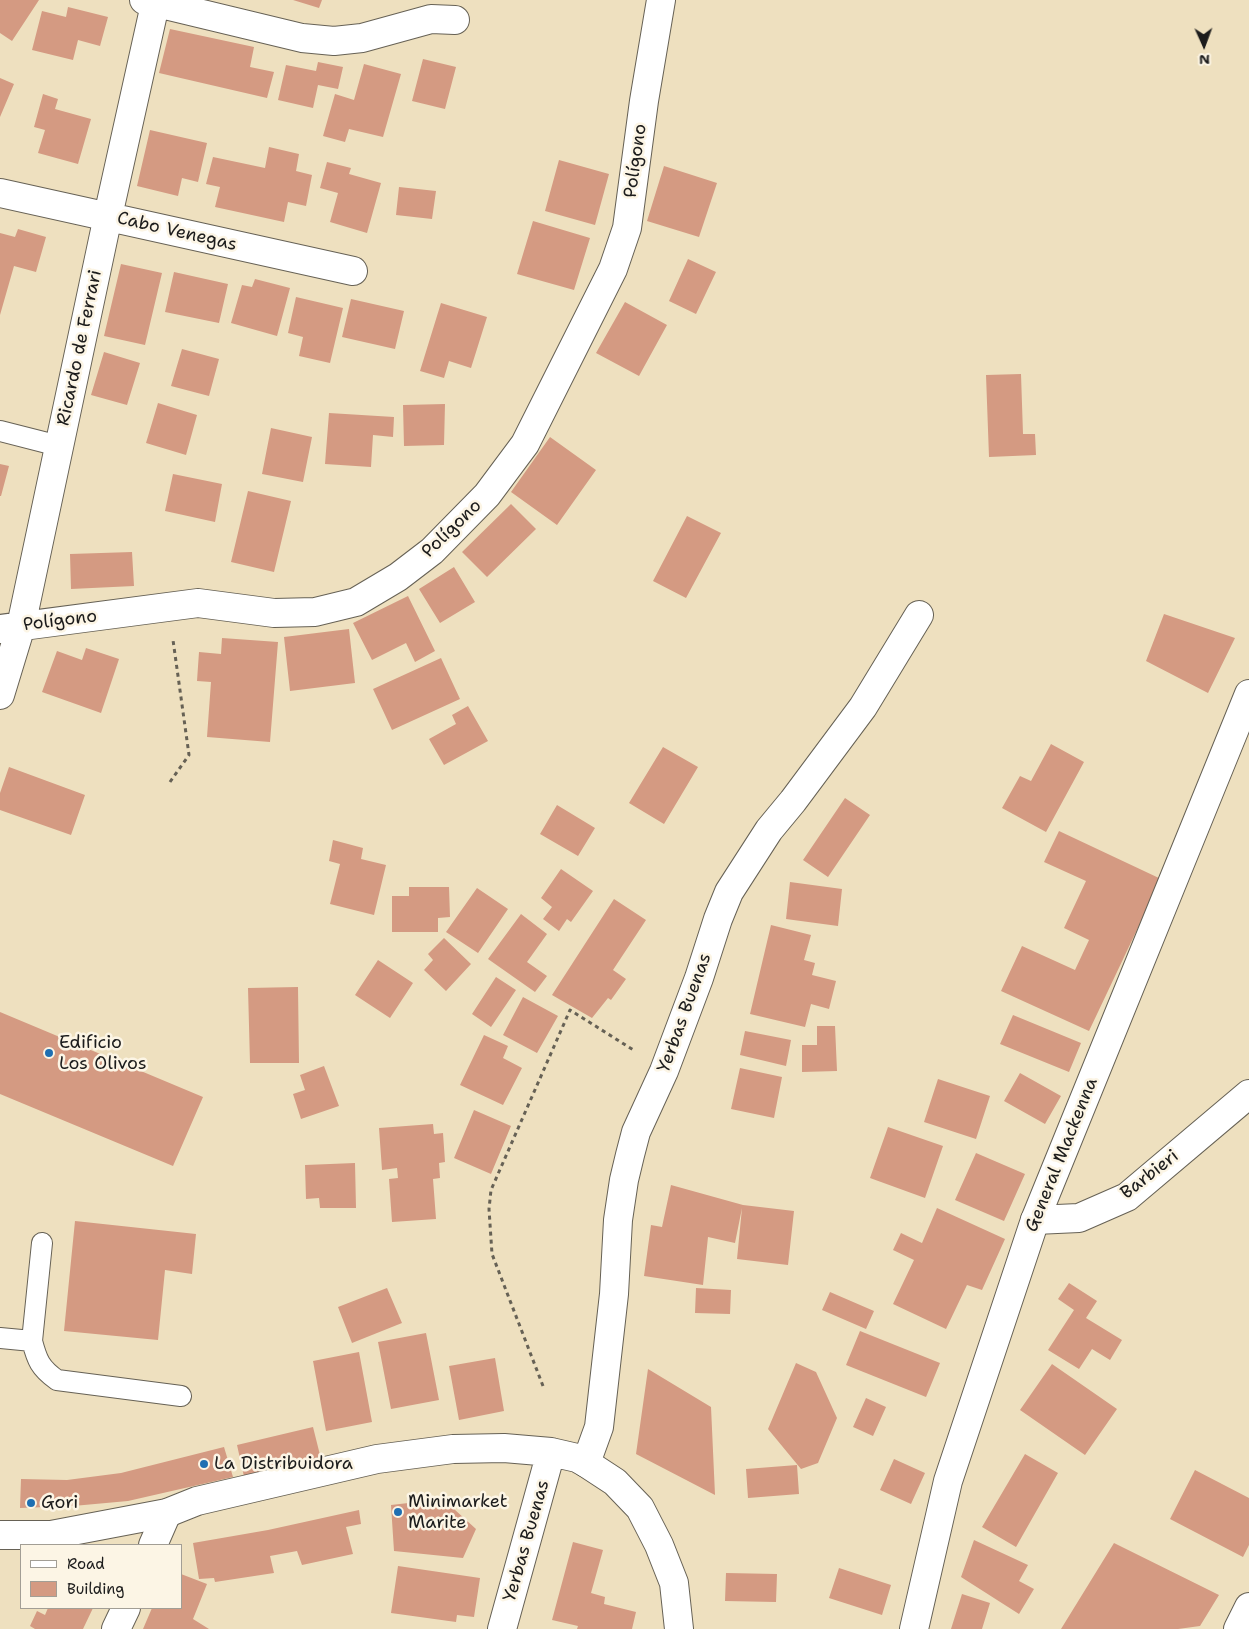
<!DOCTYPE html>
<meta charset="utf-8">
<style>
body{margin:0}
#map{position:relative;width:1249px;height:1629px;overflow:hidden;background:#eee0bf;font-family:"Shantell Sans",sans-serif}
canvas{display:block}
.legend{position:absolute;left:20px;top:1544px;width:162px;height:65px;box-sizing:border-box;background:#fcf5e5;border:1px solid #a29e95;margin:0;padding:6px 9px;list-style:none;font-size:15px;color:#1c1c1c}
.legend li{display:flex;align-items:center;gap:10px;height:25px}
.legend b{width:25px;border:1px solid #a29e95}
.north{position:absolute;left:1179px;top:20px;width:50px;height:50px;-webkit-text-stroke:4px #fcf5e5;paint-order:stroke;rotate:178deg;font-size:14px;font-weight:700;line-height:20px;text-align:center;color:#1c1c1c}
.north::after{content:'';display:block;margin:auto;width:18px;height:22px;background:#1c1c1c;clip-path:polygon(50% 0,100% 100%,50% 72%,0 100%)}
</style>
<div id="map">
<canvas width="1249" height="1629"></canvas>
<ul class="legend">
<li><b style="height:6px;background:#fff"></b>Road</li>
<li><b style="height:14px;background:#d49a82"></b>Building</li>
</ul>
<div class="north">N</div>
</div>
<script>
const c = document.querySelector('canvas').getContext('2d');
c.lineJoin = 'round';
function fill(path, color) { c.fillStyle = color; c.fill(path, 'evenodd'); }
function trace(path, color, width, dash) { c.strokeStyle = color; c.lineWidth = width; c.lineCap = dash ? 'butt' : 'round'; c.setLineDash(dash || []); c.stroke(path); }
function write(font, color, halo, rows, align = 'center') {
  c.font = font + ' "Shantell Sans",sans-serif'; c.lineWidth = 5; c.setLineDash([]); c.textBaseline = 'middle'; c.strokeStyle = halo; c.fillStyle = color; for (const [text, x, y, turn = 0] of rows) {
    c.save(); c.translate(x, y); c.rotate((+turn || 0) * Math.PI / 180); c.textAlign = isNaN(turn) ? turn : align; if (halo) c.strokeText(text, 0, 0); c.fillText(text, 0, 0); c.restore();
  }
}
fill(new Path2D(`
 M 0,0 L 39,0 L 12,41 L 0,33 Z
 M 293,0 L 322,0 L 319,8 Z
 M 68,7 L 108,17 L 100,46 L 78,40 L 73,60 L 32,50 L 42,11 L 66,17 Z
 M 170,29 L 254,47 L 250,67 L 274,72 L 267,98 L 159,73 Z
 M 423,59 L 456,67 L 445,109 L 412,101 Z
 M 318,62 L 343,67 L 338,89 L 318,85 L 313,108 L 278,100 L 286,65 L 316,71 Z
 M 364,64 L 401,74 L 383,137 L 349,129 L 345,142 L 323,136 L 335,94 L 354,100 Z
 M 0,78 L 14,84 L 0,117 Z
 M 43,94 L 58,99 L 55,109 L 91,119 L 78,164 L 38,153 L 45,130 L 34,127 Z
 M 150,130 L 207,143 L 198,182 L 182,178 L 178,196 L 137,186 Z
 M 269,147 L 299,154 L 296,171 L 312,175 L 306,206 L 288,202 L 284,222 L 215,207 L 220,187 L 206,184 L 213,157 L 265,168 Z
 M 559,160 L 609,174 L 595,225 L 545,211 Z
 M 327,162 L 351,168 L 349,174 L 381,183 L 367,233 L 330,222 L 338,193 L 320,188 Z
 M 664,166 L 717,183 L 699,237 L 647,221 Z
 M 399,187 L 436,191 L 432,219 L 396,215 Z
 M 533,221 L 590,238 L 574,290 L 517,274 Z
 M 18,229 L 46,237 L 36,272 L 14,266 L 0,315 L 0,233 L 15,237 Z
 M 688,259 L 716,272 L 696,314 L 669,301 Z
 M 121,264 L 162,273 L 145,345 L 104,336 Z
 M 174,272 L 228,284 L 219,323 L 165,312 Z
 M 255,279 L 290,288 L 277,336 L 231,323 L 242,285 L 252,287 Z
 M 296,297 L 343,308 L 330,363 L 299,356 L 303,337 L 288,333 Z
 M 351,299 L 404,311 L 395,349 L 342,337 Z
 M 625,302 L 667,325 L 639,376 L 596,353 Z
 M 441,303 L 487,317 L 471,368 L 449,361 L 444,378 L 420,371 Z
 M 182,349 L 219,359 L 209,396 L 171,386 Z
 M 104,352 L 140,363 L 127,405 L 91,395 Z
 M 1021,374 L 1023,434 L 1035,434 L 1036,455 L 989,457 L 986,375 Z
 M 158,403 L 197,415 L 186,455 L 146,443 Z
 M 445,404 L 444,445 L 404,446 L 403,405 Z
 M 329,413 L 394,417 L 393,437 L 373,435 L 371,467 L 325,464 Z
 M 271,428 L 312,437 L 303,482 L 262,474 Z
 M 550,437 L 596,470 L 557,525 L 511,492 Z
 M 0,464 L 9,466 L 1,496 L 0,496 Z
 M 173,474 L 222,484 L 215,522 L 165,511 Z
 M 248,491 L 291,501 L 274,572 L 231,562 Z
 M 511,504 L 536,529 L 487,577 L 462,552 Z
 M 687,516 L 721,533 L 686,598 L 653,581 Z
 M 132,552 L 134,586 L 71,589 L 70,554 Z
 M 454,567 L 475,602 L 440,623 L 419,589 Z
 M 408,596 L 435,651 L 415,662 L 406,643 L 372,660 L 353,623 Z
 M 1164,614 L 1235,638 L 1208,693 L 1146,661 Z
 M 349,629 L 355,683 L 290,691 L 284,637 Z
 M 222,638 L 278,642 L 270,742 L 207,737 L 211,682 L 197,681 L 199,652 L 221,654 Z
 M 86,648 L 119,659 L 101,713 L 42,692 L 57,651 L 82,660 Z
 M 441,658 L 460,699 L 392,730 L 373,689 Z
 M 468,706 L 488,741 L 444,765 L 429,739 L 456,724 L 452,715 Z
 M 1051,744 L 1084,762 L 1046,832 L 1002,808 L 1020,776 L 1031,781 Z
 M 663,747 L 698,767 L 664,824 L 629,803 Z
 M 9,767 L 85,795 L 71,835 L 0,810 L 0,793 Z
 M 845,798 L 870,815 L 828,877 L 803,860 Z
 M 557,805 L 595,828 L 578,856 L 540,834 Z
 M 1059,831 L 1161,879 L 1089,1031 L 1001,991 L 1022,946 L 1075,970 L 1089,940 L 1064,928 L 1086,881 L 1044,862 Z
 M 333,840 L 363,848 L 361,859 L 386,865 L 374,915 L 330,904 L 340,864 L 329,861 Z
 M 561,869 L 593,891 L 571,922 L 567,919 L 559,931 L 543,919 L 552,907 L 541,898 Z
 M 790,882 L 842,889 L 838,926 L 786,919 Z
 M 409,887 L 449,887 L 450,917 L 438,918 L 438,932 L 392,932 L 392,896 L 409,896 Z
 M 477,888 L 508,909 L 478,953 L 446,932 Z
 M 614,899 L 646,920 L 613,970 L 626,979 L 611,1000 L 608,998 L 592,1018 L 552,995 Z
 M 521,914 L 547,934 L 527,962 L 547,976 L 535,992 L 488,959 Z
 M 771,925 L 811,935 L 804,960 L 815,963 L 812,975 L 836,981 L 829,1009 L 811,1004 L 805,1027 L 750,1014 Z
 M 444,938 L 471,964 L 446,991 L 424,970 L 433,960 L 428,954 Z
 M 378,960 L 413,983 L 390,1018 L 355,995 Z
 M 496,977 L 516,990 L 491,1027 L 472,1014 Z
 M 298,987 L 299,1063 L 250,1063 L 248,988 Z
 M 523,997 L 558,1016 L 537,1053 L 503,1035 Z
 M 0,1012 L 203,1097 L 173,1166 L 0,1094 Z
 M 1013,1015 L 1081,1043 L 1069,1072 L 1000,1044 Z
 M 817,1026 L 835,1026 L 837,1071 L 802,1072 L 802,1045 L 817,1045 Z
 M 745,1031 L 791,1040 L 786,1066 L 740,1055 Z
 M 484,1035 L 508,1046 L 503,1058 L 522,1068 L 503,1105 L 460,1085 Z
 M 324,1066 L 339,1106 L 301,1119 L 293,1094 L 305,1090 L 300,1075 Z
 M 740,1068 L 782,1077 L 774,1118 L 731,1109 Z
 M 1020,1073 L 1061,1096 L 1045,1124 L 1004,1101 Z
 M 938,1079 L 990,1096 L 976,1139 L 924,1122 Z
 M 474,1110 L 511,1126 L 491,1174 L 454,1158 Z
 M 433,1124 L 434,1134 L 443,1133 L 445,1162 L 439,1163 L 440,1178 L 433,1179 L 436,1219 L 392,1222 L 389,1179 L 398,1178 L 397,1168 L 382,1170 L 379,1128 Z
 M 888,1127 L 943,1146 L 925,1198 L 870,1178 Z
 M 976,1153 L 1025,1174 L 1004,1221 L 955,1200 Z
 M 355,1163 L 356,1208 L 320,1208 L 319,1198 L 306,1199 L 305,1165 Z
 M 671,1185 L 743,1205 L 794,1211 L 788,1265 L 737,1259 L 742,1208 L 735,1243 L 708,1237 L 703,1285 L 644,1276 L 651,1225 L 662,1227 Z
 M 937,1208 L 1005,1239 L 982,1290 L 967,1285 L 946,1329 L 893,1304 L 914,1260 L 893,1250 L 901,1233 L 922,1243 Z
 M 75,1221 L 196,1234 L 192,1274 L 165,1270 L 158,1340 L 64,1331 Z
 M 1069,1283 L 1097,1301 L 1086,1318 L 1122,1340 L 1110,1360 L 1092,1349 L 1079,1369 L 1048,1350 L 1074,1310 L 1058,1299 Z
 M 387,1288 L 402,1323 L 352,1343 L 338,1307 Z
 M 696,1288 L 731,1290 L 730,1314 L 695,1313 Z
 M 830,1292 L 874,1311 L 866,1329 L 822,1310 Z
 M 860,1331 L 940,1363 L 926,1397 L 846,1365 Z
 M 426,1333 L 439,1400 L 391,1409 L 378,1342 Z
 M 359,1352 L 372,1422 L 326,1431 L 313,1361 Z
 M 495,1358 L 504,1411 L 459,1420 L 449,1366 Z
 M 796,1363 L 816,1372 L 837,1418 L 818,1463 L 801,1469 L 768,1429 Z
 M 1052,1364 L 1117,1409 L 1085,1455 L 1020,1410 Z
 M 648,1369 L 711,1407 L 715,1495 L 636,1454 Z
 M 866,1398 L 886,1407 L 873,1436 L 853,1427 Z
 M 313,1427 L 322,1463 L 245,1481 L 237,1445 Z
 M 224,1447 L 233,1477 L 128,1501 L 73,1506 L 20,1508 L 21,1479 L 67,1480 L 121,1473 Z
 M 1025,1454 L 1058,1473 L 1016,1547 L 982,1527 Z
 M 894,1459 L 925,1473 L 911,1504 L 880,1490 Z
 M 797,1465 L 799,1494 L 748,1498 L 746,1469 Z
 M 1195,1470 L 1249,1498 L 1249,1545 L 1243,1557 L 1170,1519 Z
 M 443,1499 L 476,1529 L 463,1558 L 394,1551 L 391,1505 Z
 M 359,1510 L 361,1524 L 346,1527 L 353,1554 L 302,1565 L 297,1551 L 270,1556 L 274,1573 L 215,1582 L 214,1578 L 199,1579 L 193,1543 L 268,1530 Z
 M 974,1540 L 1028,1565 L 1019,1581 L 1034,1589 L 1019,1614 L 961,1577 Z
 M 573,1542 L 603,1550 L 591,1593 L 605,1597 L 604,1604 L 636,1612 L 632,1629 L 577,1629 L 578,1626 L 552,1620 Z
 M 1114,1543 L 1219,1595 L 1200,1626 L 1178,1629 L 1061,1629 Z
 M 398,1566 L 480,1578 L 474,1617 L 457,1615 L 456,1622 L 391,1613 Z
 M 839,1568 L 891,1585 L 882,1615 L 829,1598 Z
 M 726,1573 L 777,1574 L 776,1602 L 725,1601 Z
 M 181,1574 L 207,1584 L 193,1619 L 209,1629 L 143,1629 L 152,1608 L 181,1608 Z
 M 962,1594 L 990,1603 L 982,1629 L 951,1629 Z
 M 48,1608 L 93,1608 L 83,1629 L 35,1629 L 30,1626 L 37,1611 L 45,1615 Z`), '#d49a82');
const service = new Path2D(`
 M 0,431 L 59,446
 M 0,1338 L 32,1341 L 42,1243
 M 32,1341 C 37,1360 40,1368 57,1380 L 181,1396`);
const minor = new Path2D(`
 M 144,0 L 302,38 L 334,41 L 362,38 L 431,19 L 455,20
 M 0,193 L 353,271
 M 0,629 L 198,603 L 274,613 L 315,612 L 356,602 L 398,577 L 432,551 L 487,495 L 525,444 L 613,269 L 627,228 L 644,101 L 661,0
 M 0,695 L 21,626 L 108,216 L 156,0
 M 1035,1220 L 1079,1218 L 1127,1197 L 1249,1094
 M 586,1463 L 599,1427 L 614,1294 L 618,1220 L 624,1180 L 630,1155 L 636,1132 L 664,1071 L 699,978 L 718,919 L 729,892 L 769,830 L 793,801 L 863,707 L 919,615
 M 153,1545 L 167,1513
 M 116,1629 L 126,1608
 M 1238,1629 L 1249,1607`);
const tertiary = new Path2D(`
 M 914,1629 L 948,1481 L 1035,1220 L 1249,694`);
const secondary = new Path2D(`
 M 0,1535 L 51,1535 L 167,1513 L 197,1501 L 377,1459 L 453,1449 L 504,1448 L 551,1452 L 577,1458 L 586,1463 L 615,1482 L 640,1508 L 659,1545 L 674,1583 L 679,1629
 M 502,1629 L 551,1452`);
trace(service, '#666155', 22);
trace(minor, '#666155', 30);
trace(tertiary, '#666155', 30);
trace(secondary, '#666155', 30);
trace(new Path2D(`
 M 170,782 L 189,755 L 173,640
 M 543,1386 L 492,1254 L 489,1209 L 491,1190 L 570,1010 L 635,1051`), '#666155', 3, [4, 4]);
trace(service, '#fff', 20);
trace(minor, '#fff', 28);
trace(tertiary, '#fff', 28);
trace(secondary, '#fff', 28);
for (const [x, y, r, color] of [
 [49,1053,5,"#1f6fb2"],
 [204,1464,5,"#1f6fb2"],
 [31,1503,5,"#1f6fb2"],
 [398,1512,5,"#1f6fb2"]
]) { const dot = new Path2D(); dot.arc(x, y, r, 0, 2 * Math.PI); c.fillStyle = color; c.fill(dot); trace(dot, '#fcf5e5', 2); }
write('18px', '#1c1c1c', '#fcf5e5', [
 ["Polígono",636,161,-82],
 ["Cabo Venegas",177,232,13],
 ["Ricardo de Ferrari",80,348,-78],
 ["Polígono",452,529,-44],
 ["Polígono",60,621,-7],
 ["Yerbas Buenas",685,1013,-70],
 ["General Mackenna",1062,1155,-68],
 ["Barbieri",1150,1175,-38],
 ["Yerbas Buenas",527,1541,-74]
]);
write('18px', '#1c1c1c', '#fcf5e5', [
 ["Edificio",59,1043],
 ["Los Olivos",59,1064],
 ["La Distribuidora",214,1464],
 ["Minimarket",408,1502],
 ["Marite",408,1523],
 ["Gori",41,1503]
], 'left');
</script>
